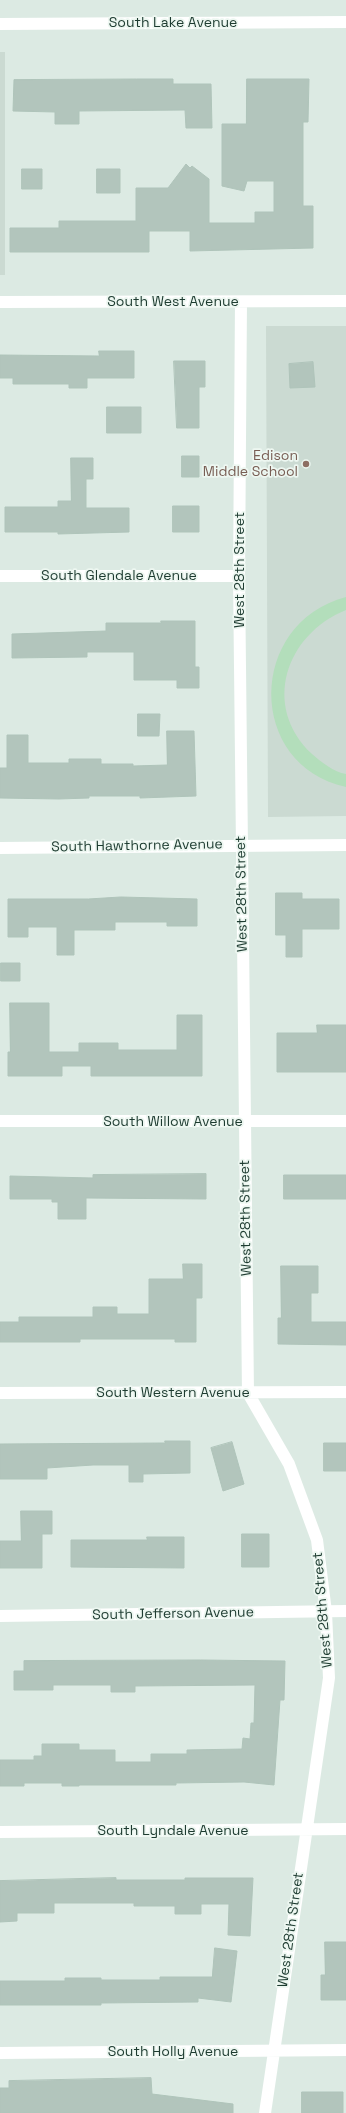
<!DOCTYPE html>
<style>
body{margin:0}
canvas{display:block;background:#dceae3}
</style>
<canvas width="346" height="2113"></canvas>
<script>
const c = document.querySelector('canvas').getContext('2d');
c.lineJoin = 'round';
function fill(path, color) { c.fillStyle = color; c.fill(path, 'evenodd'); }
function trace(path, color, width, dash) { c.strokeStyle = color; c.lineWidth = width; c.lineCap = dash ? 'butt' : 'round'; c.setLineDash(dash || []); c.stroke(path); }
function write(font, color, halo, rows, align = 'center') {
  c.font = font + ' "Space Grotesk",sans-serif'; c.lineWidth = 3.5; c.setLineDash([]); c.textBaseline = 'middle'; c.strokeStyle = halo; c.fillStyle = color; for (const [text, x, y, turn = 0] of rows) {
    c.save(); c.translate(x, y); c.rotate((+turn || 0) * Math.PI / 180); c.textAlign = isNaN(turn) ? turn : align; if (halo) c.strokeText(text, 0, 0); c.fillText(text, 0, 0); c.restore();
  }
}
fill(new Path2D(`
 M 0,52 L 5,52 L 5,275 L 0,275 Z
 M 266,326 L 346,326 L 346,816 L 268,817 Z`), '#cbdad2');
fill(new Path2D(`
 M 346,597 L 346,610 C 286,634 261,706 312,754 C 321,762 334,772 346,774 L 346,787 C 246,765 247,623 346,597 Z`), '#b3debb');
const building = new Path2D(`
 M 137,79 L 173,79 L 173,84 L 211,84 L 212,128 L 186,128 L 185,110 L 79,111 L 79,124 L 55,124 L 55,112 L 13,111 L 14,80 Z
 M 247,79 L 309,79 L 308,122 L 303,122 L 303,206 L 313,206 L 313,248 L 190,251 L 190,231 L 149,231 L 149,252 L 10,252 L 10,228 L 59,228 L 59,221 L 136,221 L 136,188 L 168,188 L 186,164 L 190,168 L 192,166 L 209,179 L 209,223 L 255,223 L 255,212 L 274,212 L 274,181 L 247,181 L 244,191 L 222,186 L 222,124 L 246,124 Z
 M 22,169 L 42,169 L 42,189 L 22,189 Z
 M 97,169 L 120,169 L 120,193 L 97,193 Z
 M 99,351 L 134,351 L 134,378 L 87,378 L 87,388 L 69,388 L 69,384 L 13,384 L 13,378 L 0,378 L 0,355 L 99,356 Z
 M 174,361 L 205,361 L 205,387 L 199,387 L 199,428 L 177,428 Z
 M 313,362 L 315,387 L 290,388 L 289,364 Z
 M 107,407 L 141,407 L 141,433 L 107,433 Z
 M 182,456 L 199,456 L 199,477 L 182,477 Z
 M 71,458 L 93,458 L 93,479 L 86,479 L 86,508 L 129,508 L 129,532 L 58,534 L 58,532 L 5,532 L 5,507 L 58,507 L 58,501 L 71,501 Z
 M 173,506 L 199,506 L 199,532 L 173,532 Z
 M 161,621 L 195,621 L 195,667 L 199,667 L 199,688 L 177,688 L 177,680 L 134,680 L 134,652 L 87,652 L 87,657 L 12,658 L 12,634 L 106,631 L 106,623 L 161,623 Z
 M 138,714 L 160,714 L 159,736 L 138,736 Z
 M 167,731 L 194,731 L 196,796 L 140,798 L 140,796 L 89,796 L 89,798 L 59,799 L 0,798 L 0,768 L 7,768 L 7,735 L 28,735 L 28,763 L 69,763 L 69,759 L 101,759 L 101,764 L 133,764 L 133,766 L 167,765 Z
 M 276,893 L 302,893 L 302,899 L 339,899 L 339,929 L 302,929 L 302,957 L 286,957 L 286,935 L 276,935 Z
 M 121,897 L 197,899 L 197,926 L 167,926 L 167,922 L 115,922 L 115,930 L 74,930 L 74,955 L 57,955 L 57,927 L 28,927 L 28,937 L 8,937 L 8,899 L 88,899 Z
 M 1,963 L 20,963 L 20,981 L 1,981 Z
 M 10,1003 L 49,1003 L 49,1052 L 79,1052 L 79,1043 L 118,1043 L 118,1050 L 177,1050 L 177,1015 L 202,1015 L 202,1076 L 91,1076 L 91,1066 L 62,1066 L 62,1076 L 8,1076 L 8,1052 L 10,1052 Z
 M 317,1025 L 346,1025 L 346,1072 L 277,1072 L 277,1033 L 317,1033 Z
 M 206,1174 L 206,1199 L 86,1198 L 86,1219 L 58,1219 L 58,1202 L 52,1202 L 52,1199 L 10,1199 L 10,1176 L 93,1178 L 93,1175 Z
 M 284,1175 L 346,1175 L 346,1199 L 284,1199 Z
 M 183,1264 L 202,1264 L 202,1298 L 196,1298 L 196,1342 L 175,1342 L 175,1339 L 80,1339 L 80,1342 L 0,1342 L 0,1322 L 19,1322 L 19,1317 L 93,1317 L 93,1307 L 117,1307 L 117,1314 L 149,1314 L 149,1279 L 183,1279 Z
 M 281,1266 L 318,1266 L 318,1293 L 311,1293 L 311,1322 L 346,1322 L 346,1345 L 278,1344 L 278,1318 L 281,1318 Z
 M 165,1441 L 190,1441 L 190,1473 L 143,1474 L 143,1482 L 129,1482 L 129,1465 L 93,1465 L 47,1468 L 47,1479 L 0,1479 L 0,1444 L 165,1443 Z
 M 232,1442 L 244,1484 L 223,1491 L 211,1448 Z
 M 324,1443 L 346,1443 L 346,1471 L 324,1471 Z
 M 21,1511 L 52,1511 L 52,1534 L 42,1534 L 42,1568 L 0,1568 L 0,1541 L 21,1541 Z
 M 242,1534 L 269,1534 L 269,1567 L 242,1567 Z
 M 147,1537 L 184,1537 L 184,1568 L 71,1567 L 71,1540 L 147,1540 Z
 M 201,1660 L 285,1661 L 284,1700 L 280,1700 L 274,1785 L 244,1782 L 176,1783 L 176,1785 L 79,1785 L 79,1786 L 62,1786 L 62,1783 L 24,1783 L 24,1786 L 0,1786 L 0,1760 L 34,1760 L 34,1756 L 42,1756 L 42,1744 L 79,1744 L 79,1750 L 115,1750 L 115,1762 L 151,1762 L 151,1754 L 187,1754 L 187,1750 L 242,1749 L 243,1738 L 250,1739 L 251,1723 L 254,1723 L 255,1685 L 135,1686 L 135,1692 L 111,1692 L 111,1685 L 53,1685 L 53,1690 L 14,1690 L 14,1671 L 24,1671 L 24,1661 Z
 M 116,1878 L 116,1880 L 185,1880 L 185,1878 L 253,1878 L 250,1936 L 228,1935 L 229,1904 L 201,1904 L 201,1914 L 175,1914 L 175,1906 L 134,1906 L 134,1903 L 54,1903 L 54,1913 L 17,1913 L 17,1921 L 0,1922 L 0,1881 Z
 M 325,1942 L 346,1942 L 346,2000 L 321,2000 L 321,1975 L 325,1975 Z
 M 215,1948 L 237,1951 L 231,2002 L 198,1998 L 198,2002 L 101,2003 L 101,2005 L 0,2005 L 0,1981 L 65,1981 L 65,1978 L 101,1978 L 101,1980 L 160,1980 L 160,1977 L 212,1977 Z
 M 151,2078 L 152,2094 L 233,2104 L 233,2113 L 0,2113 L 0,2088 L 9,2088 L 9,2081 Z
 M 302,2092 L 343,2092 L 343,2113 L 302,2113 Z`);
fill(building, '#b2c5bc');
trace(building, '#afc4ba', 1);
trace(new Path2D(`
 M 0,24 L 346,22
 M 0,302 L 346,301
 M 241,302 L 239,576 L 248,1393 L 289,1464 L 317,1540 L 326,1612 L 329,1678 L 265,2113
 M 0,576 L 239,576
 M 0,848 L 346,845
 M 0,1121 L 346,1121
 M 0,1393 L 346,1392
 M 0,1616 L 346,1611
 M 0,1832 L 346,1829
 M 0,2053 L 346,2050`), '#fff', 12);
for (const [x, y, r, color] of [
 [306,464,4,"#8d6e63"]
]) { const dot = new Path2D(); dot.arc(x, y, r, 0, 2 * Math.PI); c.fillStyle = color; c.fill(dot); trace(dot, '#edf7f1', 1.5); }
write('14px', '#1d3b30', '#edf7f1', [
 ["South Lake Avenue",173,23],
 ["South West Avenue",173,302],
 ["West 28th Street",240,570,-90],
 ["South Glendale Avenue",119,576],
 ["South Hawthorne Avenue",137,846,-1],
 ["West 28th Street",242,894,-91],
 ["South Willow Avenue",173,1122],
 ["West 28th Street",246,1218,-91],
 ["South Western Avenue",173,1393],
 ["West 28th Street",323,1610,-95],
 ["South Jefferson Avenue",173,1614,-1],
 ["South Lyndale Avenue",173,1831],
 ["West 28th Street",291,1930,-82],
 ["South Holly Avenue",173,2052]
]);
write('14px', '#785e54', '#edf7f1', [
 ["Edison",298,456],
 ["Middle School",298,472]
], 'right');
</script>
